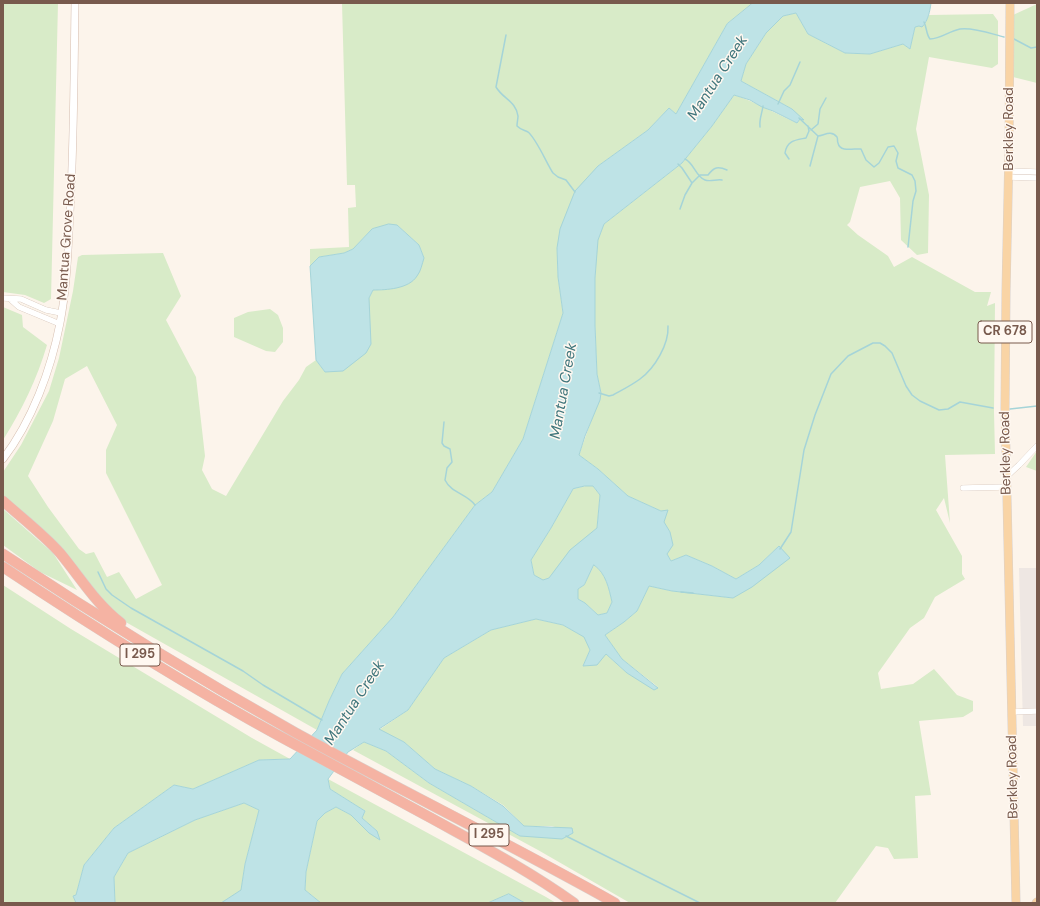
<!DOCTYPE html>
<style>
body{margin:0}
#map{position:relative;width:1040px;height:906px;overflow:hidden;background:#fcf4eb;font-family:"DM Sans",sans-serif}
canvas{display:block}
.frame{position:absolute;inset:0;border:4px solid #785a4d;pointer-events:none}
</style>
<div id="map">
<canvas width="1040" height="906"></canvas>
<div class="frame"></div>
</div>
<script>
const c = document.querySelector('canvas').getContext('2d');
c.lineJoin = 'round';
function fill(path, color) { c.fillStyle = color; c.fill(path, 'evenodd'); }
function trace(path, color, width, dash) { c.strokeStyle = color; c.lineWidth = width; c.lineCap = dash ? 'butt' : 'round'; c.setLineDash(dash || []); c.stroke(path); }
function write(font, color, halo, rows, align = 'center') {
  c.font = font + ' "DM Sans",sans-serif'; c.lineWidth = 3; c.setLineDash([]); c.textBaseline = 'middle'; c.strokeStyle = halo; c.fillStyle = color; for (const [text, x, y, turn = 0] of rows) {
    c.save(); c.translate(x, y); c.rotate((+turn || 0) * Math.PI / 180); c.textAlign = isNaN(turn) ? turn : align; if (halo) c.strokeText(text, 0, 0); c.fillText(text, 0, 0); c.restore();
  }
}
fill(new Path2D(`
 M 1019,568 L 1037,568 L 1037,726 L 1023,726 Z`), '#eee7e3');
fill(new Path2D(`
 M 3,3 L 58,3 L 51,299 L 44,303 L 25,295 L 3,292 Z
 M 342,3 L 753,3 L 727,24 L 676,114 L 669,108 L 648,130 L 598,166 L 557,248 L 558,277 L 563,313 L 523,439 L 492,492 L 475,505 L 393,617 L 342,674 L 329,701 L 317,730 L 115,616 L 15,506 L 3,495 L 3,472 L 21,445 L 49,391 L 59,358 L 73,291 L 78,257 L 82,255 L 163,253 L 181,296 L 166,320 L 196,377 L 205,456 L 202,470 L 212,489 L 226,496 L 283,401 L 299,380 L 306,367 L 316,360 L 325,372 L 369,320 L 369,298 L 373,290 L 381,290 L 424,258 L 419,245 L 397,225 L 372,229 L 353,249 L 344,253 L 319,257 L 310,266 L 310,249 L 349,247 L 348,208 L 356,207 L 355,185 L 347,185 ZM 87,366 L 117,425 L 106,450 L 106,473 L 162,585 L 136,599 L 119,572 L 107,577 L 94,552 L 86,554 L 79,549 L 48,507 L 28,476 L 53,421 L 65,379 Z
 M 1037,4 L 1037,83 L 1013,77 L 1013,15 Z
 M 796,13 L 808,34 L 845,53 L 870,54 L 903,44 L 910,49 L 915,27 L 925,24 L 929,15 L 993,14 L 998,21 L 998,64 L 992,68 L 929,57 L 916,129 L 929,195 L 928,253 L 917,255 L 901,240 L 900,198 L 890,181 L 860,187 L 850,222 L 847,225 L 858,235 L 888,256 L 894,267 L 912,257 L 975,292 L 991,292 L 987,306 L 995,303 L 994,412 L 995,454 L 945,455 L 950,523 L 944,498 L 936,510 L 962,556 L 962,574 L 965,579 L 935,597 L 924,618 L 910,628 L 878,673 L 881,689 L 913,684 L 934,669 L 957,695 L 973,701 L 973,711 L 963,717 L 919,721 L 931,795 L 915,796 L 918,858 L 894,859 L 888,848 L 876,846 L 835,903 L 630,903 L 538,850 L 353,750 L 364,742 L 386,751 L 429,783 L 520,836 L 555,826 L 524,826 L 503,805 L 471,786 L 435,769 L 404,742 L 379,730 L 408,710 L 444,658 L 491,630 L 536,619 L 563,625 L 585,637 L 590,650 L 583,666 L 606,654 L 627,673 L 658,687 L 622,659 L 605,635 L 624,622 L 637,611 L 649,586 L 672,591 L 733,598 L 779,546 L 759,565 L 736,579 L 712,566 L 686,555 L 671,561 L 667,554 L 670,532 L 664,523 L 661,511 L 628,496 L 598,469 L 579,455 L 601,393 L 597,374 L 595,325 L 595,278 L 597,240 L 604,224 L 682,163 L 712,126 L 734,95 C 756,102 776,114 797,123 L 800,119 L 792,109 L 741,81 L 746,64 L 766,33 L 783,16 Z
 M 3,307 L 22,315 L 23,327 L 47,345 C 37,379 22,410 3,440 Z
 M 270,309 L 278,315 L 283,328 L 283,342 L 275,352 L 266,351 L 234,337 L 234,318 L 248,312 Z
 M 1037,451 L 1037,471 L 1026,467 Z
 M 585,486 L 593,486 L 600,495 L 597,528 L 549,578 L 543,581 L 534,575 L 531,560 L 551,528 L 573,489 Z
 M 3,509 L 53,553 L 77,590 L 40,572 L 3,545 Z
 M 594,565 C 606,573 609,589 612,602 L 607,613 L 598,615 L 585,603 L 578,599 L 578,589 L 584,585 Z
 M 3,585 L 71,629 L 252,738 L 290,759 L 259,760 L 193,789 L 174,785 L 114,828 L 84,865 L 76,895 L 73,896 L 76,903 L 3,903 Z
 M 328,779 L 546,897 L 556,903 L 525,903 L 509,894 L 488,903 L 321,903 L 305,890 L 306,872 L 317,821 L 325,813 L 336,807 L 351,815 L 369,833 L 377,831 L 362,818 L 365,811 L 330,789 Z
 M 244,803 L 259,810 L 245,864 L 241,891 L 221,903 L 115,903 L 114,877 L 128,853 L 195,820 Z`), '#d8ebc8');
const water = new Path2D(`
 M 753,3 L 931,3 C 930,11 928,21 922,27 L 919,26 L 915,27 L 910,49 L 903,44 L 870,54 L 845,53 L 808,34 L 796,13 L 783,16 L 766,33 L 746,64 L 741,81 L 792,109 L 804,120 L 800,119 L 797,123 L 773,111 L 762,107 L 750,100 L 734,95 L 712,126 L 682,163 L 604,224 L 598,240 L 595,278 L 595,325 L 597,374 L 601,393 L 600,400 L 585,436 L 579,455 L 598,469 L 628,496 L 661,511 L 668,510 L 664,522 L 670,532 L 673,545 L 667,554 L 671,561 L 686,555 L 712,566 L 736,579 L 759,565 L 779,546 L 790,558 L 752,587 L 733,598 L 672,591 L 649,586 L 637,611 L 624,622 L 605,635 L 622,659 L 658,688 L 654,690 L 627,673 L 606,654 L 597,665 L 583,666 L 590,650 L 584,637 L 563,625 L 536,619 L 491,630 L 444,658 L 408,710 L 379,729 L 404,742 L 435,769 L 471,786 L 503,806 L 524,826 L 572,828 L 573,833 L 562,839 L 520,836 L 429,783 L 386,751 L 364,742 L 348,752 L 328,779 L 330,789 L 365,811 L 362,818 L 377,831 L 380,840 L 369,833 L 351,815 L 336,807 L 325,813 L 317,821 L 306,872 L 305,890 L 321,903 L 221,903 L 241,890 L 245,864 L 259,810 L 244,803 L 195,820 L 128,853 L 114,877 L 115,903 L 76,903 L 73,896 L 76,895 L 84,865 L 114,828 L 174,785 L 193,789 L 259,760 L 290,759 L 317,730 L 329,701 L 342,674 L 393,617 L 475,505 L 492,492 L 523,439 L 563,313 L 558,277 L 557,248 L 560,229 L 575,191 L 598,166 L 648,130 L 669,108 L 676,114 L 727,24 ZM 585,486 L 593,486 L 600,495 L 597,528 L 570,550 L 549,578 L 543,580 L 534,575 L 531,560 L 551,528 L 573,489 ZM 594,565 C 606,573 609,589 612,602 L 607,613 L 598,615 L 585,603 L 578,599 L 578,589 L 584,585 Z
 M 389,224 L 397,225 L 419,245 L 424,258 C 422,264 421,271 417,276 C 409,289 386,290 373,290 L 369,298 L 371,344 L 366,353 L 343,371 L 325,372 L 316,360 L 310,266 L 319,257 L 344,253 L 353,249 L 372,229 Z
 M 509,894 L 525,903 L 488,903 Z`);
fill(water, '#bee3e6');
trace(water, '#a5d4d8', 1);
trace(new Path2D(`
 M 924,22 C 927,28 926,34 930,39 C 941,39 949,31 960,29 C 973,27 992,34 1004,37
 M 506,35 L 496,87 C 503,99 516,101 518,116 C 518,119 517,122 517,126 C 521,130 524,130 528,132 C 536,138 547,164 553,173 L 558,177 L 566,180 L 575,192
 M 1014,39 L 1031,48 L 1037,47
 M 778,104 L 784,91 L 790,85 L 800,62
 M 799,118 L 818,136
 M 760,127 C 759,119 762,114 763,106
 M 811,130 L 818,124 L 820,109 L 826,98
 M 818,136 C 825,135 831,130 837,137 C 838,139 837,141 838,143 C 840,153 855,148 861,149 L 866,160 L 874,167 L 879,163 L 888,147 L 894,146 L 898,153 L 896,161 L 898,168 L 912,175 L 915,181 L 916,191 L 913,201 L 908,247
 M 685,159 C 694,163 696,177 705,180 C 710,182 717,179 722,180
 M 789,159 L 785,153 C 787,140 796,140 806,138 L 809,131 L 808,126
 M 678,164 L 682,168 L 692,183
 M 810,166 L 818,136
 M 700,175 L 708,175 C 714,167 718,166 727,170
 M 680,209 L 685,195 L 692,183 L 700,175
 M 599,393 L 609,396 L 613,395 C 622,390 632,385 640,379 C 655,368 669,344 668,326
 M 1010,409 L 1037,406
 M 444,422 L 442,443 L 444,446 L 450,449 L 452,462 L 447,468 L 445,480 C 451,493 467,494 475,505
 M 780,549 L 791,532 L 804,450 L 815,415 L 831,374 L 848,356 L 873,343 L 880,343 L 885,346 L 892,353 L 906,386 L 912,395 L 920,401 L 939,410 L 948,409 L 960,402 L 993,408
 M 98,572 L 106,589 L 112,595 L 131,608 L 243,671 L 263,685 L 322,720
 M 681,592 L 693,593
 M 566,836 L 700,903`), '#a5d4d8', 1.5);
const minor = new Path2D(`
 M 1009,171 L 1037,172
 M 1009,177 L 1037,178
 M 3,298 L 21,299 L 46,310 L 61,313
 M 10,299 L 19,307 L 60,324
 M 1006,477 L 1019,465 L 1037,446
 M 963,488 L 1007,487
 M 1012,712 L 1037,711`);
const secondary = new Path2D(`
 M 3,459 C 32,421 51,370 60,323 C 67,287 68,249 70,212 C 74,142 74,73 75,3`);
const primary = new Path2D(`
 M 1010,3 L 1009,150 L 1006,292 L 1005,408 L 1016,903
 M 1036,903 L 1037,902`);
const motorway = new Path2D(`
 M 3,501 C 22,518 43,534 60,553 C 80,577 96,604 121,623
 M 3,554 C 98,617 196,677 296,733 C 402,791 510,844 615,903
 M 3,567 C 93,627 186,685 281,737 C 331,764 381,791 431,818 C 480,845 528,870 574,903`);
trace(minor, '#cfbcaf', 6);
trace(secondary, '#d5bdaf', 8);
trace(primary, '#d9d1cd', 9);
trace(motorway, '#d9d1cd', 11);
trace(minor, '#fff', 5.5);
trace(secondary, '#fff', 7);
trace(primary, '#f9d4a5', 8);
trace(motorway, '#f5b3a3', 10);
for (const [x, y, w] of [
 [1005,332,54],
 [140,655,40],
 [489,835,40]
]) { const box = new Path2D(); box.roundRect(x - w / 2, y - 11, w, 22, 3); c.fillStyle = '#fff8f1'; c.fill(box); trace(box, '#785a4d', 1); }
write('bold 13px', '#785a4d', null, [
 ["CR 678",1005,332],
 ["I 295",140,655],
 ["I 295",489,835]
]);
write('14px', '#785a4d', '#fff8f1', [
 ["Berkley Road",1009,129,-90],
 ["Mantua Grove Road",67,237,-86],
 ["Berkley Road",1006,453,-91],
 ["Berkley Road",1013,777,-91]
]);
write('italic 15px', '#40767c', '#fff8f1', [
 ["Mantua Creek",718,78,-57],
 ["Mantua Creek",564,391,-80],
 ["Mantua Creek",355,703,-57]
]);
</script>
